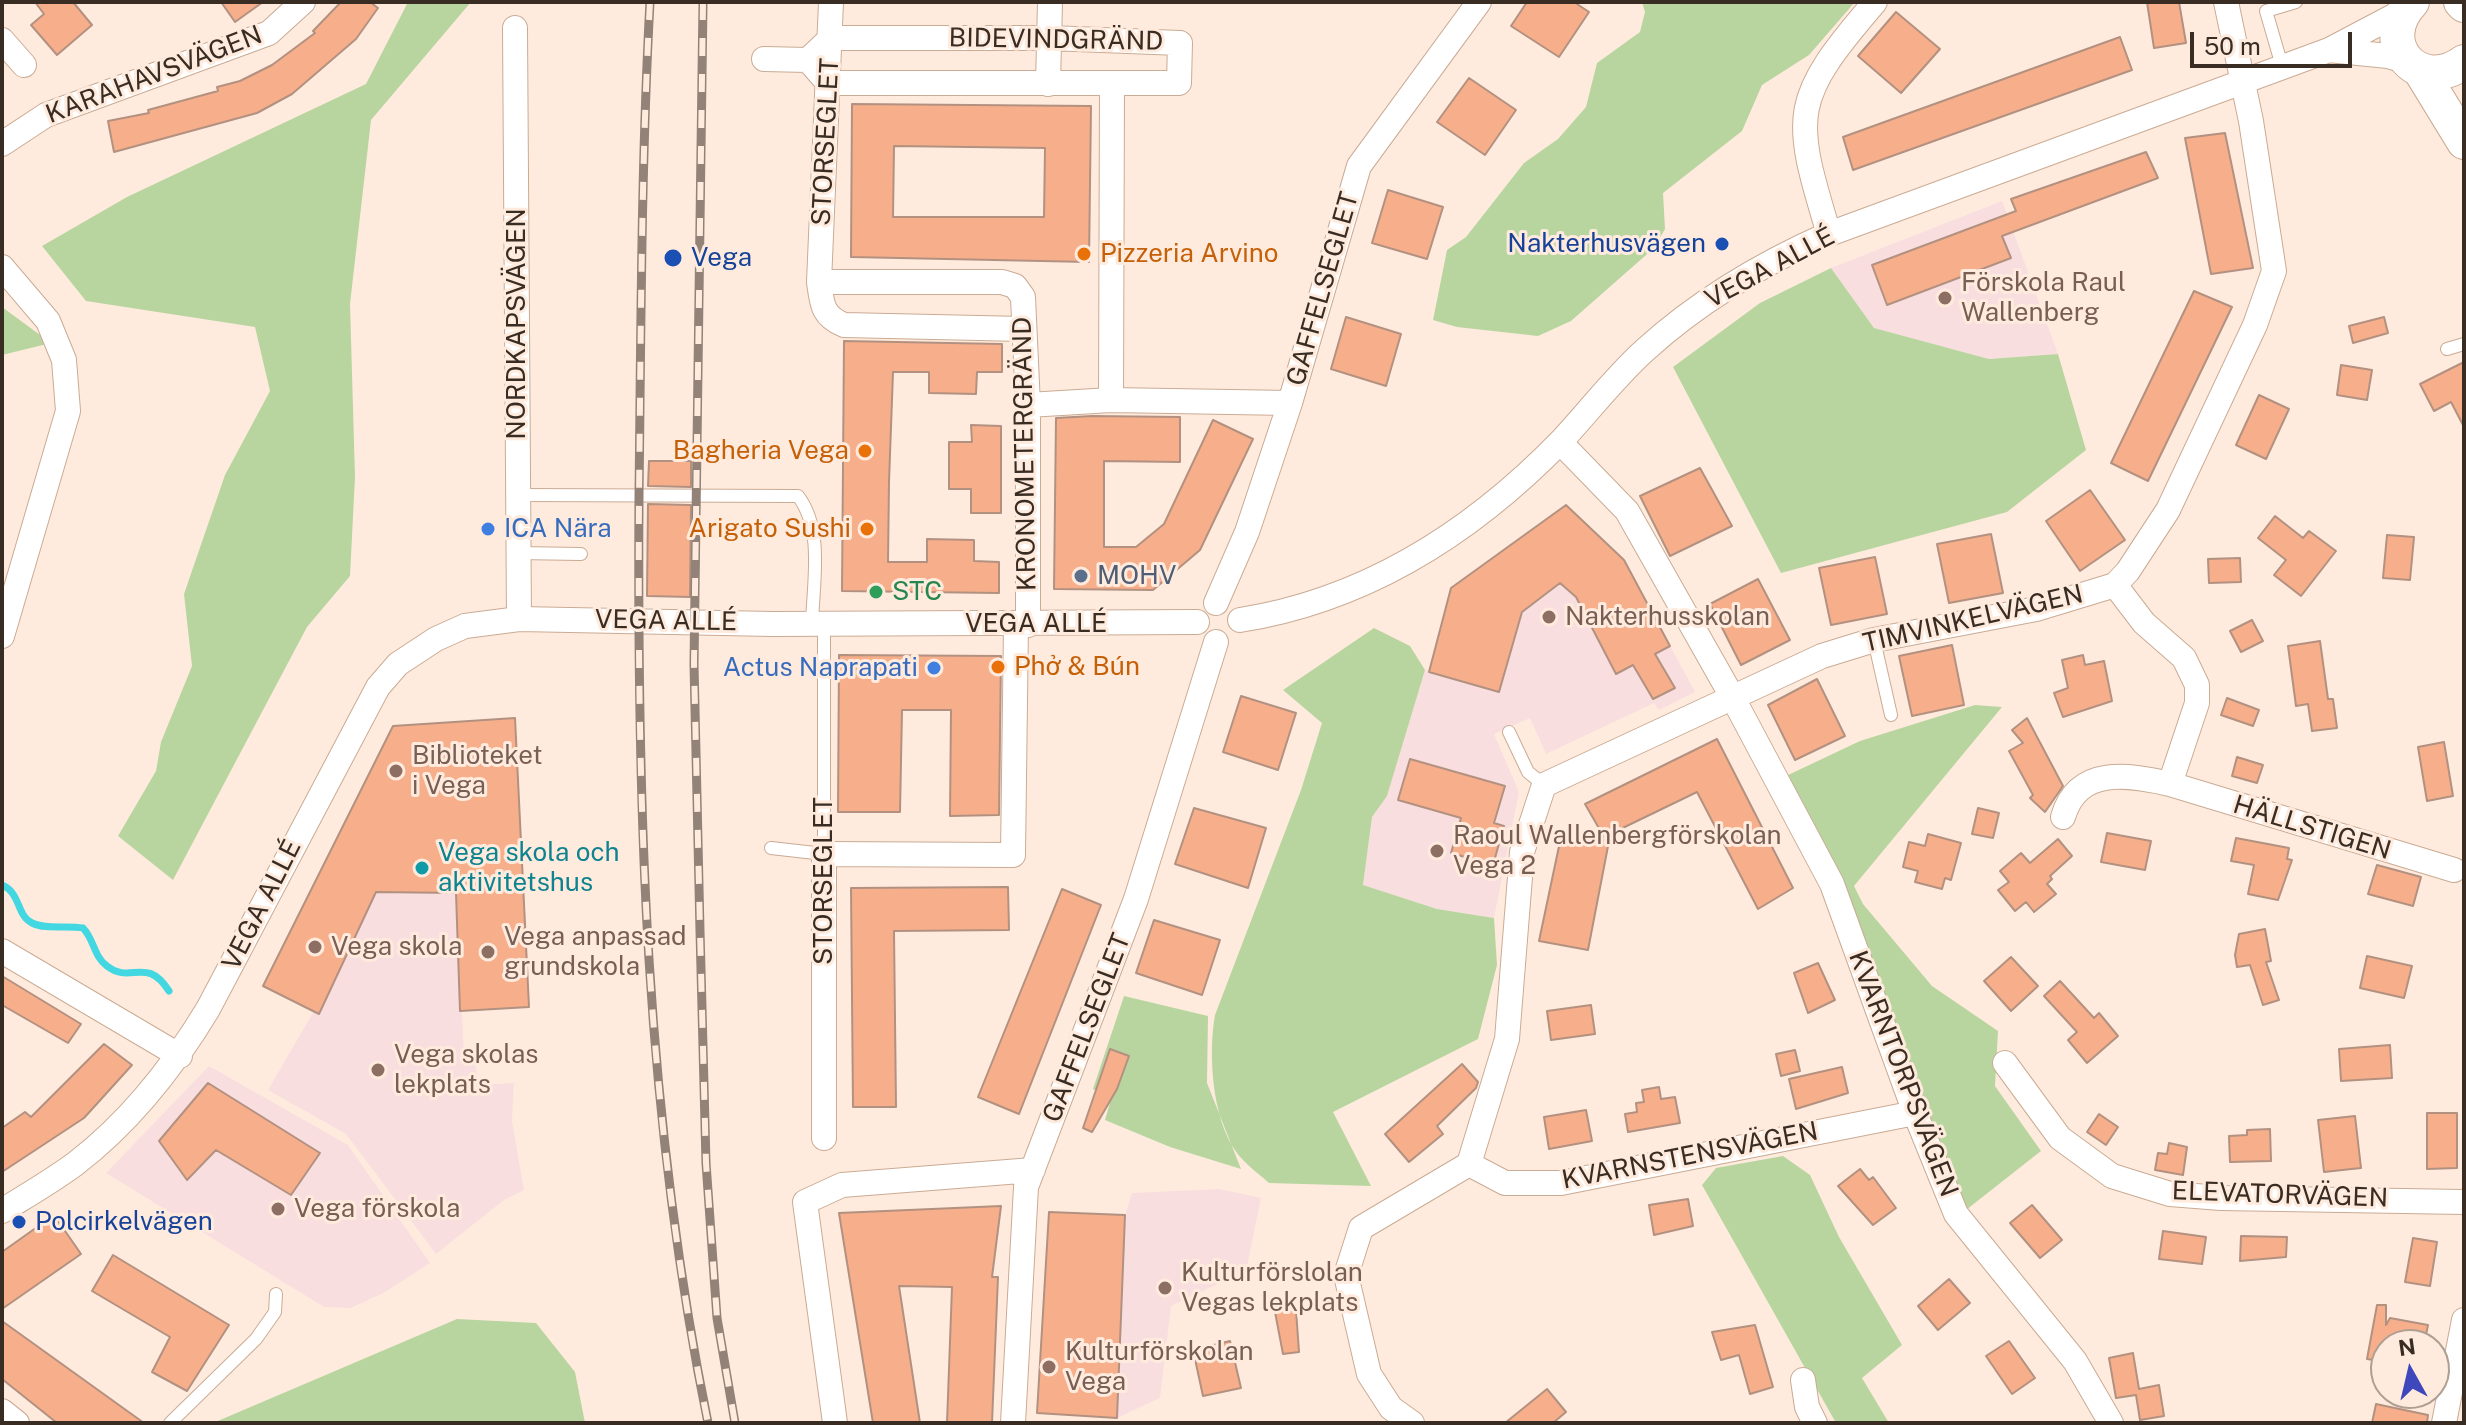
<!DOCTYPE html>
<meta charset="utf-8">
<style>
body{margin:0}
#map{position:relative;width:2466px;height:1425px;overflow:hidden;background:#ffebdd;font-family:"Public Sans",sans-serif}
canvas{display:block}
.frame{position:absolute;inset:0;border:4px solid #382c23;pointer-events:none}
.north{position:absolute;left:2370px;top:1329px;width:80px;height:80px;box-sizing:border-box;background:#ffebdd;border:2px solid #af9f93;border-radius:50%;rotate:352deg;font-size:22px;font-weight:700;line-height:32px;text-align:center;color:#382c23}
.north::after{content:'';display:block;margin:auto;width:28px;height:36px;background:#3e47bb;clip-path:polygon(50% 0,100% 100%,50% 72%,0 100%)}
.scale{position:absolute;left:2190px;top:32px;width:162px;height:36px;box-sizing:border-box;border:4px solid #382c23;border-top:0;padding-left:10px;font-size:24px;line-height:28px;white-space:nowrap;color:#382c23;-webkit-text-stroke:6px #ffebdd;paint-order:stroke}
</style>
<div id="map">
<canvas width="2466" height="1425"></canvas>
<div class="frame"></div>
<div class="north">N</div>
<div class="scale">50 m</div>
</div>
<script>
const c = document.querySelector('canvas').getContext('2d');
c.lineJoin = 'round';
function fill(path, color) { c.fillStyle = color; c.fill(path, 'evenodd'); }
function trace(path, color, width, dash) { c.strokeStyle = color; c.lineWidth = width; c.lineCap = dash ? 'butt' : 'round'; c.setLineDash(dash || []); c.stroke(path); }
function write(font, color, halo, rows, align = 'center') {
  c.font = font + ' "Public Sans",sans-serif'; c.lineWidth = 6; c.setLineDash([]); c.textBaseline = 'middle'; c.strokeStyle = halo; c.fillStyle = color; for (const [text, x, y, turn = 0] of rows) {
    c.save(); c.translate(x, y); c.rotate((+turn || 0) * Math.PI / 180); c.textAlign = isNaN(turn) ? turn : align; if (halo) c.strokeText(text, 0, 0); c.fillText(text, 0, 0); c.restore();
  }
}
fill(new Path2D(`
 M 2002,201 L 2058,354 L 1989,359 L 1874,328 L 1831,268 Z
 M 1566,505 L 1624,560 L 1695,692 L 1659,710 L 1654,703 L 1546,754 L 1530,718 L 1494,734 L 1519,792 L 1494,918 L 1437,909 L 1363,885 L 1372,817 L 1387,796 L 1425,670 L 1429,671 L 1495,557 Z
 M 376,892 L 456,893 L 464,1056 L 475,1056 L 478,1085 L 514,1083 L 512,1121 L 524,1190 L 504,1200 L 436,1254 L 346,1134 L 268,1090 L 314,1011 L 319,1013 Z
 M 209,1066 L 348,1145 L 430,1263 L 385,1292 L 351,1308 L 324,1307 L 106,1173 Z
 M 1219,1189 L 1261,1198 L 1246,1271 L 1171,1306 L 1160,1398 L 1117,1418 L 1125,1215 L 1132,1193 Z`), '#f9dee0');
fill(new Path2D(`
 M 408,2 L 471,2 L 371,120 L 350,304 L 355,477 L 350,576 L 307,627 L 173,880 L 118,836 L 156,771 L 161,742 L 192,666 L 184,594 L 225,475 L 270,391 L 255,327 L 86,301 L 42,246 L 127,197 L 366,84 Z
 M 1642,2 L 1855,2 L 1809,55 L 1762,85 L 1742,131 L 1663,193 L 1665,229 L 1654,248 L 1571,321 L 1538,336 L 1457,327 L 1433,320 L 1447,250 L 1466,237 L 1524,163 L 1558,139 L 1586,107 L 1597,63 L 1640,32 L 1645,12 Z
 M 1831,268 L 1874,328 L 1989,359 L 2058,354 L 2086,450 L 2007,512 L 1781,573 L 1673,367 L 1760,303 Z
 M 2,307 L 51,343 L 2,355 Z
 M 1374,628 L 1410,646 L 1425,670 L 1387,796 L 1372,817 L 1363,885 L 1437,909 L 1494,918 L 1497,965 L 1478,1039 L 1333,1112 L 1371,1186 L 1269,1183 C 1259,1174 1245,1164 1237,1153 C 1212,1120 1208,1054 1215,1015 L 1301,790 L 1322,723 L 1283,690 Z
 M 1975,705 L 2002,707 L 1854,886 L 1863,904 L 1932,986 L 1998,1031 L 1995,1086 L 2041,1151 L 1966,1210 L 1786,776 L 1860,741 Z
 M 1124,996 L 1208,1016 L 1207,1083 L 1241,1169 L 1170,1147 L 1105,1120 L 1111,1099 L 1093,1089 Z
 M 1783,1156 L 1810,1175 L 1839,1237 L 1902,1345 L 1862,1378 L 1889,1423 L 1836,1423 L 1702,1185 L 1716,1168 Z
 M 457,1319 L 536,1323 L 575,1372 L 585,1423 L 213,1423 Z`), '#b8d5a0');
trace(new Path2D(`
 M 2,885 C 21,893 16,915 32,923 C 46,930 67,925 83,928 C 94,939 94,957 107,966 C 131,985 146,955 169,991`), '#42d7e1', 7);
const building = new Path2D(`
 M 35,2 L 73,2 L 92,25 L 57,55 L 31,25 L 44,14 Z
 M 221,2 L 263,2 L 235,22 Z
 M 341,2 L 370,2 L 378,8 L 356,39 L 292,94 L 257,113 L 114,152 L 108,121 L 149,113 L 148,110 L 218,91 L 217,87 L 240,81 L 272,65 L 315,33 L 313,31 Z
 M 1527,2 L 1574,2 L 1589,12 L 1559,57 L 1511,26 Z
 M 2147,2 L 2179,2 L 2186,43 L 2154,48 Z
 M 1896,12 L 1940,49 L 1901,93 L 1858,56 Z
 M 2120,37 L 2132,70 L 1853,170 L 1843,137 Z
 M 1469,78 L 1516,110 L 1485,155 L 1437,122 Z
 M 852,104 L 1091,106 L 1089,262 L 851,257 ZM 894,146 L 1045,148 L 1044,217 L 893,217 Z
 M 2225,133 L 2253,268 L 2211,274 L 2185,138 Z
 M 2146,152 L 2158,178 L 2002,236 L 2011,258 L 1887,305 L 1872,265 L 2016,211 L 2011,199 Z
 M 1388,190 L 1443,207 L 1427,259 L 1372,243 Z
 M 2194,291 L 2232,307 L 2148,481 L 2111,463 Z
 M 1346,317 L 1401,334 L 1386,386 L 1331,369 Z
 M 2384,317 L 2388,333 L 2353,343 L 2349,326 Z
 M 844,341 L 1002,344 L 1002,372 L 977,372 L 976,394 L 929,393 L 929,372 L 893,372 L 889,482 L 888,562 L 927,562 L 927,539 L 974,540 L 974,561 L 999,562 L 999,593 L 842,591 Z
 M 2464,362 L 2464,427 L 2451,402 L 2434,411 L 2420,384 Z
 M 2341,365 L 2372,370 L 2367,400 L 2337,395 Z
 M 2259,395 L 2289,409 L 2266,459 L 2236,445 Z
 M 1092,416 L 1180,417 L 1180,462 L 1104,461 L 1104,547 L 1136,547 L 1164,524 L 1213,420 L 1253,439 L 1200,550 L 1153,590 L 1054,589 L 1056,418 Z
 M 971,425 L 1001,426 L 1001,513 L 971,513 L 971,489 L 949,489 L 949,442 L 972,442 Z
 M 649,461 L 691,461 L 691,487 L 648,486 Z
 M 1700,468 L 1732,526 L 1670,556 L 1640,496 Z
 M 2090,490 L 2125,540 L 2080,571 L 2046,521 Z
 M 648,504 L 691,505 L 690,597 L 647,596 Z
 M 1566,505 L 1624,560 L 1670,646 L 1655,654 L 1675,688 L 1653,699 L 1633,665 L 1616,674 L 1576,597 L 1560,583 L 1522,612 L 1499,692 L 1429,672 L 1451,588 Z
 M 2275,516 L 2303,538 L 2309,531 L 2336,551 L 2301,596 L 2274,575 L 2286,560 L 2258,538 Z
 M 1991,534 L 2003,593 L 1949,603 L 1937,544 Z
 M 2387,535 L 2414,537 L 2410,580 L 2383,578 Z
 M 1875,557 L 1887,614 L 1831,625 L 1819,568 Z
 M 2240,558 L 2241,582 L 2209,583 L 2208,559 Z
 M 1758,579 L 1790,640 L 1741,665 L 1710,604 Z
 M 2252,620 L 2263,641 L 2241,652 L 2230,631 Z
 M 2320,641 L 2328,699 L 2333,699 L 2337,728 L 2312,731 L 2308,704 L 2296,706 L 2288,646 Z
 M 1952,645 L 1964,705 L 1912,716 L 1899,656 Z
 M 839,655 L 1001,656 L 999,815 L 950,816 L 951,710 L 902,710 L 900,812 L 838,812 Z
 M 2083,655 L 2085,665 L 2104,661 L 2112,701 L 2063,717 L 2054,693 L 2068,688 L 2062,660 Z
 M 1817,679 L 1845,736 L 1795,760 L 1768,705 Z
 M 1241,696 L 1296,713 L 1278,770 L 1223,752 Z
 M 2227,698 L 2259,710 L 2253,726 L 2221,715 Z
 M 515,718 L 529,1007 L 460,1011 L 456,893 L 376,892 L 319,1014 L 263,986 L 393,726 Z
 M 2027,718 L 2063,786 L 2045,812 L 2030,798 L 2033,795 L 2009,751 L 2023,743 L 2012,730 Z
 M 1717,739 L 1793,888 L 1758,909 L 1697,792 L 1604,837 L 1585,804 Z
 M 2444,742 L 2453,796 L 2427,801 L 2418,747 Z
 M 2237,757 L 2263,765 L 2257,783 L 2232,776 Z
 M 1410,759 L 1505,786 L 1494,823 L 1504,826 L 1493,865 L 1451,853 L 1461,818 L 1398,800 Z
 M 1194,808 L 1266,828 L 1248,888 L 1175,864 Z
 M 1978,808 L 1999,813 L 1993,838 L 1972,834 Z
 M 1562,832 L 1609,841 L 1588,950 L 1539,941 Z
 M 2107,833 L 2151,841 L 2145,870 L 2101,862 Z
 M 1928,834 L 1961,843 L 1951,880 L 1945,878 L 1942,889 L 1915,882 L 1918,871 L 1903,867 L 1909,842 L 1925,846 Z
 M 2236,838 L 2289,848 L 2287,859 L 2292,860 L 2278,900 L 2248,894 L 2254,865 L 2231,861 Z
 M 2058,839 L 2072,856 L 2050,876 L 2052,879 L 2047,884 L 2056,894 L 2034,912 L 2026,902 L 2015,911 L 1998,890 L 2009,882 L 2000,871 L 2021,853 L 2030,863 Z
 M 2377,865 L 2421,877 L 2413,906 L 2368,894 Z
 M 1008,887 L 1009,930 L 894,931 L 896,1107 L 853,1107 L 851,888 Z
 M 1062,889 L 1101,905 L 1019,1114 L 978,1097 Z
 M 1154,920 L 1220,940 L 1202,995 L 1136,973 Z
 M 2265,929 L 2271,961 L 2266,962 L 2279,1000 L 2263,1005 L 2250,965 L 2237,967 L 2235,955 L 2239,934 Z
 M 2367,956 L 2412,966 L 2404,998 L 2360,988 Z
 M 2011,957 L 2038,986 L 2011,1011 L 1984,981 Z
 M 1818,963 L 1835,1000 L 1808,1013 L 1794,973 Z
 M 2,976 L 81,1024 L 68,1043 L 2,1005 Z
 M 2060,981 L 2094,1018 L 2099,1013 L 2118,1036 L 2087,1063 L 2068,1040 L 2077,1032 L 2044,996 Z
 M 1591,1005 L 1595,1034 L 1551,1040 L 1547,1011 Z
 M 104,1044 L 132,1065 L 84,1118 L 2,1172 L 2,1128 L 25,1112 L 31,1117 Z
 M 2390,1045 L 2392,1078 L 2341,1081 L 2339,1049 Z
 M 1110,1049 L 1129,1056 L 1117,1089 L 1092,1132 L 1083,1128 Z
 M 1795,1050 L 1800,1071 L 1781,1076 L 1776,1054 Z
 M 1462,1064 L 1478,1082 L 1476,1088 L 1437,1126 L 1443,1134 L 1409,1162 L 1385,1134 Z
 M 1842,1067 L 1848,1093 L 1796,1109 L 1789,1079 Z
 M 208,1083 L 320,1153 L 291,1195 L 216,1150 L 187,1180 L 159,1141 Z
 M 1659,1087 L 1661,1099 L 1675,1097 L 1680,1123 L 1628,1132 L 1625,1114 L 1637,1112 L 1636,1103 L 1644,1102 L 1642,1090 Z
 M 1586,1110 L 1592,1141 L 1549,1149 L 1544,1117 Z
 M 2427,1113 L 2457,1113 L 2457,1168 L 2427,1169 Z
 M 2099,1114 L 2118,1127 L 2106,1145 L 2087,1132 Z
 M 2355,1116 L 2361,1168 L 2324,1172 L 2318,1120 Z
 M 2270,1129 L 2271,1161 L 2230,1162 L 2229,1136 L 2247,1135 L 2247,1130 Z
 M 2169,1143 L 2187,1147 L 2183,1175 L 2155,1170 L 2158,1153 L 2167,1154 Z
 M 1860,1169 L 1869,1180 L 1873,1177 L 1896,1208 L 1873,1225 L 1838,1186 Z
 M 1688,1199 L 1693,1226 L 1654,1235 L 1649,1205 Z
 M 2032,1205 L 2062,1240 L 2040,1258 L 2010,1223 Z
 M 1001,1206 L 992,1277 L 998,1277 L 992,1423 L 947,1423 L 952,1287 L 899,1286 L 920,1423 L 873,1423 L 839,1213 Z
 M 1049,1212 L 1125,1215 L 1117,1418 L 1037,1413 Z
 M 54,1215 L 81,1254 L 2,1309 L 2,1252 Z
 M 2163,1231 L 2206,1237 L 2202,1264 L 2159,1259 Z
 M 2241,1236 L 2287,1237 L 2286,1257 L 2240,1261 Z
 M 2413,1238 L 2437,1242 L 2430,1286 L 2405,1282 Z
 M 113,1255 L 229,1325 L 187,1391 L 152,1372 L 170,1337 L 92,1291 Z
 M 1949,1279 L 1970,1303 L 1938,1330 L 1918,1306 Z
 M 2377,1305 L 2386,1305 L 2386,1325 L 2390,1318 L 2428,1325 L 2424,1345 L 2386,1345 L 2386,1362 L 2367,1359 Z
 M 1296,1310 L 1299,1352 L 1283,1354 L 1275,1312 Z
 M 2,1321 L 144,1423 L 57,1423 L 2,1379 Z
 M 1755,1325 L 1773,1387 L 1750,1394 L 1739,1355 L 1721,1360 L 1712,1332 Z
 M 1230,1341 L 1241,1388 L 1203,1396 L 1193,1350 Z
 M 2009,1341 L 2035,1378 L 2012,1394 L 1986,1356 Z
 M 2133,1353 L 2139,1389 L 2159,1385 L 2164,1416 L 2140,1420 L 2136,1395 L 2116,1398 L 2109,1358 Z
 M 1547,1389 L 1566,1412 L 1553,1423 L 1505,1423 Z
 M 2376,1404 L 2428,1415 L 2427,1423 L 2372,1423 Z`);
fill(building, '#f7af8b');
trace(building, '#b39180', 2);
const lane = new Path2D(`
 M 2282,66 L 2266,11 L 2296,2
 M 2447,349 L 2464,344
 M 516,495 L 798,496 C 824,530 813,583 812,624
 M 518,553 L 581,554
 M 1874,640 L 1891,715
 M 1509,732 L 1528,772 L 1544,785
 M 771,848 L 824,854 L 824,624
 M 170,1423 L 256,1339 L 275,1312 L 276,1294`);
const street = new Path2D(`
 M 831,2 L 819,282 C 822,304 822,316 844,325 L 1023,329
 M 515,28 L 519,619
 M 2,40 L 24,65
 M 2329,50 L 2388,56 L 2408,62
 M 764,59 L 808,60 L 831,38 L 1049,38 L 1180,43 L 1179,83 L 828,83 L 808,60
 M 1048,84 L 1050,2
 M 2,144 L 46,115 L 269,33 L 303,2
 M 1829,234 C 1792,113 1791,100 1875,2
 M 2,267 L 48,321 L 64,360 L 68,411 L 2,636
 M 819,282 L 1002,282 L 1015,286 L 1023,297 L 1028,405 L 1028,625
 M 1111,400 L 1112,84
 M 1028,405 L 1111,400 L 1290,403
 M 1560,442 L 1627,511 L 1734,700 L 1832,884 L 1915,1113 L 1956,1214 L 2075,1361 L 2111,1423
 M 2115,585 L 2144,623 L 2184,658 L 2197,685 L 2197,703 L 2170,784 L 2454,870
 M 1216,603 L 1247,532 L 1290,403 L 1359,166 L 1479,2
 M 1240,620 C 1367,600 1475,530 1563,439 C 1590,410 1615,377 1645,350 C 1700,300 1761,264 1829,234 L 2329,50 L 2403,11
 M 2063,817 C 2078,765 2130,775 2170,784
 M 2,951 L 180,1056
 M 2005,1063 L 2060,1138 L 2112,1176 L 2170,1194 L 2221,1198 L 2464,1202
 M 824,1138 L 824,854 L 1013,855 L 1016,624
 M 1469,1164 L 1507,1039 L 1522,852 L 1544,785 L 1822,656 L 1874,640 L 2036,609 L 2115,585 L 2128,571 L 2168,510 L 2255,325 L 2274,271 L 2251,121 L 2226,2
 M 1469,1164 L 1505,1183 L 1561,1183 L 1915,1113
 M 2,1211 C 26,1196 52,1181 75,1164 C 130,1122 173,1067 208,1009 L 378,687 L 398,664 L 436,639 L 465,626 L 519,619 L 773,624 L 1197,622
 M 1803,1380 L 1807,1407 L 1815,1423
 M 2,1411 L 17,1423
 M 835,1423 L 805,1202 L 842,1185 L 1033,1170
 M 1013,1423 L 1026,1187 L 1136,899 L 1216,642
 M 1412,1423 L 1391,1408 L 1369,1374 L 1346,1275 L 1361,1228 L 1469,1164
 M 2444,1423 L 2464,1320`);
const secondary = new Path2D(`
 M 2412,2 C 2373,43 2419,95 2464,62
 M 2461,2 L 2464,5
 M 2420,70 L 2464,142`);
trace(lane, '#caab94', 14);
trace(street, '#caab94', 26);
trace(secondary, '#caab94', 36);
trace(lane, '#fff', 12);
trace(street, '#fff', 24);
trace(secondary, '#fff', 34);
const rail = new Path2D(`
 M 650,2 C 641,167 641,331 639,496 C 637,810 645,1114 708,1423
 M 703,2 L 694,664 L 700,931 L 706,1163 L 717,1318 L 735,1423`);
trace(rail, '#928277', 9);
trace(rail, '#ffebdd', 6, [18]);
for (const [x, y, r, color] of [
 [1722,244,8,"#1a4fb4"],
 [1084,254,8,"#e8710a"],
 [673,258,10,"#1a4fb4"],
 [1945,298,8,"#8d6e63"],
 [865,451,8,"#e8710a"],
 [488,529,8,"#3f7fe0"],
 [867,529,8,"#e8710a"],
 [1081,576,8,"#5c6f8a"],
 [876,592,8,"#2e9e5b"],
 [1549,617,8,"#8d6e63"],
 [998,667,8,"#e8710a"],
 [934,668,8,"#3f7fe0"],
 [396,771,8,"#8d6e63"],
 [1437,851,8,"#8d6e63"],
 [422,868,8,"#0f9aa8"],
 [315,947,8,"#8d6e63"],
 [488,952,8,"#8d6e63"],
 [378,1070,8,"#8d6e63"],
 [278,1209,8,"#8d6e63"],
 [19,1222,8,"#1a4fb4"],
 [1165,1288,8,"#8d6e63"],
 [1049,1367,8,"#8d6e63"]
]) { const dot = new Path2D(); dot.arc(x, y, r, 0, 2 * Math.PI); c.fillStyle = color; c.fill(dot); trace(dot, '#ffebdd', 3); }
write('26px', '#382c23', '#ffebdd', [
 ["BIDEVINDGRÄND",1056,40,1],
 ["KARAHAVSVÄGEN",154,75,-21],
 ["STORSEGLET",826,142,-87],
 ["VEGA ALLÉ",1770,268,-28],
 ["GAFFELSEGLET",1323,289,-74],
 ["NORDKAPSVÄGEN",517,324,-90],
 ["KRONOMETERGRÄND",1025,454,-91],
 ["TIMVINKELVÄGEN",1973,619,-13],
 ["VEGA ALLÉ",666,621,1],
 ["VEGA ALLÉ",1036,624],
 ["HÄLLSTIGEN",2312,828,17],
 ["STORSEGLET",824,881,-90],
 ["VEGA ALLÉ",262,905,-63],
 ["GAFFELSEGLET",1087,1028,-69],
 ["KVARNTORPSVÄGEN",1903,1074,69],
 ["KVARNSTENSVÄGEN",1690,1156,-11],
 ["ELEVATORVÄGEN",2280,1195,2]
]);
write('26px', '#164399', '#ffebdd', [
 ["Nakterhusvägen",1706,244,"right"],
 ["Vega",691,258],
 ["Polcirkelvägen",35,1222]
], 'left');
write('26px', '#c56008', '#ffebdd', [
 ["Pizzeria Arvino",1100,254],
 ["Bagheria Vega",849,451,"right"],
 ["Arigato Sushi",851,529,"right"],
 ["Phở & Bún",1014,667]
], 'left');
write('26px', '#785e54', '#ffebdd', [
 ["Förskola Raul",1961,283],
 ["Wallenberg",1961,313],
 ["Nakterhusskolan",1565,617],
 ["Biblioteket",412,756],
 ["i Vega",412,786],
 ["Raoul Wallenbergförskolan",1453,836],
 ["Vega 2",1453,866],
 ["Vega anpassad",504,937],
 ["grundskola",504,967],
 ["Vega skola",331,947],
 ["Vega skolas",394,1055],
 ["lekplats",394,1085],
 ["Vega förskola",294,1209],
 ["Kulturförslolan",1181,1273],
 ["Vegas lekplats",1181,1303],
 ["Kulturförskolan",1065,1352],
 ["Vega",1065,1382]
], 'left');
write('26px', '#366cbe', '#ffebdd', [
 ["ICA Nära",504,529],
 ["Actus Naprapati",918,668,"right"]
], 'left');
write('26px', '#4e5e75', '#ffebdd', [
 ["MOHV",1097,576]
], 'left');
write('26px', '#27864d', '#ffebdd', [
 ["STC",892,592]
], 'left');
write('26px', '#0d838f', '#ffebdd', [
 ["Vega skola och",438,853],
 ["aktivitetshus",438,883]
], 'left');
</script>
